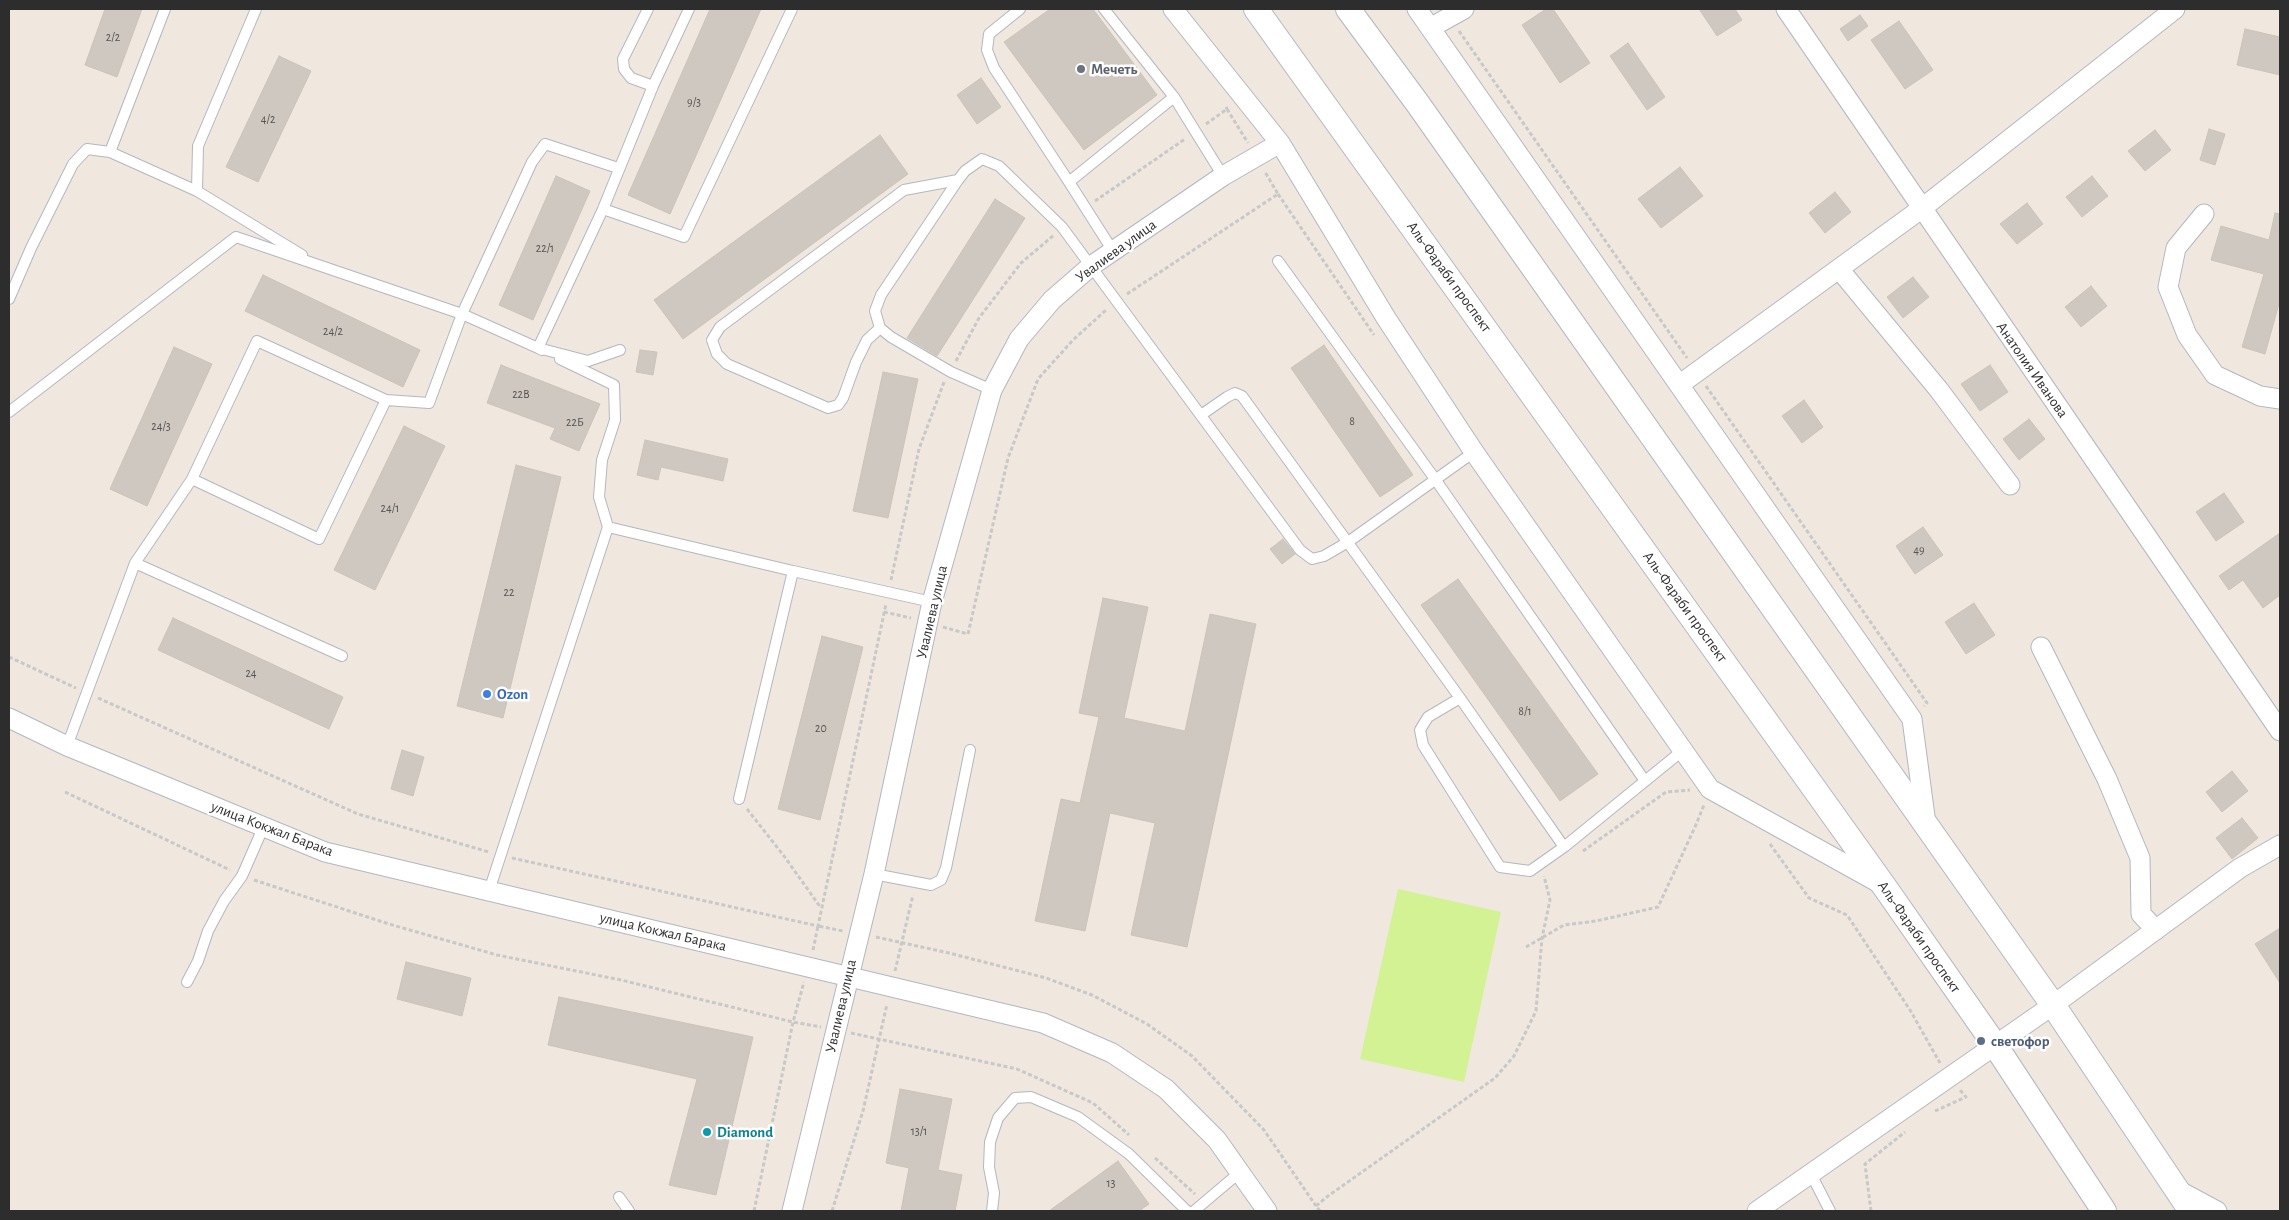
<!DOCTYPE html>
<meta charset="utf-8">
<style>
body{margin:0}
#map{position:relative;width:2289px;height:1220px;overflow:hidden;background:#f0e7df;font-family:"Alegreya Sans",sans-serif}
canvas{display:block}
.frame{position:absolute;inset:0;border:10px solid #2d2d2d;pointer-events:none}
</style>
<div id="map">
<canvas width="2289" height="1220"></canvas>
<div class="frame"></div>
</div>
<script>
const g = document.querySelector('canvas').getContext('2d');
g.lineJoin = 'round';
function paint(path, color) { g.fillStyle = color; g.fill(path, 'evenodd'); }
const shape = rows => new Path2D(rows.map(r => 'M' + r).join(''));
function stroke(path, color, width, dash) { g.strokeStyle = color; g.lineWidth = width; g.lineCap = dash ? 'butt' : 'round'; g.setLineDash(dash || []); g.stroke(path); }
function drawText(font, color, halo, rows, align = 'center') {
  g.font = font + ' "Alegreya Sans",sans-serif'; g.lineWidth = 5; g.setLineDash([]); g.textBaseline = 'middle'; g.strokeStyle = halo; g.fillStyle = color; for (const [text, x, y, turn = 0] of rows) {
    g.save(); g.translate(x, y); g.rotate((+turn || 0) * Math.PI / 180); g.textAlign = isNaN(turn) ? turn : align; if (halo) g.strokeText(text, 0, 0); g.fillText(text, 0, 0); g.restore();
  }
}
paint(shape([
 [1398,889,1501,912,1464,1082,1360,1059]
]), '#d3f293');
const building = shape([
 [105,9,142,9,117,77,85,65,105,9],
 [710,9,761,9,670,214,628,195,710,9],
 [1050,9,1093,9,1157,95,1084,150,1004,42,1050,9],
 [1546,9,1553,9,1590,63,1560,83,1522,25,1546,9],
 [1699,9,1735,9,1742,20,1717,36,1699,9],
 [1860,15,1868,26,1848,41,1840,29,1860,15],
 [1899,21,1933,70,1905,89,1871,40,1899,21],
 [2245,29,2280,37,2280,75,2237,65,2245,29],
 [1628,43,1665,97,1647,110,1610,56,1628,43],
 [279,56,311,71,258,182,226,167,279,56],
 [981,78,1001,107,977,124,957,95,981,78],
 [2209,129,2225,134,2215,165,2200,160,2209,129],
 [2155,130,2171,150,2145,171,2128,151,2155,130],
 [880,135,908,174,683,339,654,300,880,135],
 [1680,167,1703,196,1661,228,1638,199,1680,167],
 [556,176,590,191,533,320,499,305,556,176],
 [2092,176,2108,196,2082,217,2066,197,2092,176],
 [1835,192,1851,212,1825,233,1809,213,1835,192],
 [995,199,1025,218,937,356,907,338,995,199],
 [2027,203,2043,224,2017,244,2000,224,2027,203],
 [2275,213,2280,214,2280,300,2265,354,2242,347,2264,274,2211,260,2221,226,2269,240,2275,213],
 [263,275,420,350,403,387,245,311,263,275],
 [1913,277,1929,297,1903,318,1887,297,1913,277],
 [2091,286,2107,306,2081,327,2065,307,2091,286],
 [1324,345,1413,475,1380,497,1291,368,1324,345],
 [174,347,212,364,147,506,110,489,174,347],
 [640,350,657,352,653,375,636,372,640,350],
 [501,365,600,404,579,451,550,439,555,428,487,403,501,365],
 [1990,365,2008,392,1980,411,1961,384,1990,365],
 [883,372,918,379,888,518,853,511,883,372],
 [1804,400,1823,427,1802,443,1782,416,1804,400],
 [2029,419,2045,439,2019,460,2003,439,2029,419],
 [404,426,445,446,375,590,334,570,404,426],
 [645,440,728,459,723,481,661,467,658,480,637,475,645,440],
 [516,465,561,477,503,718,457,706,516,465],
 [2224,493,2244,522,2216,541,2196,512,2224,493],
 [1923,527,1943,555,1915,574,1896,546,1923,527],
 [2280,533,2280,595,2263,608,2243,580,2229,590,2219,576,2280,533],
 [1283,539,1295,554,1282,564,1270,549,1283,539],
 [1458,579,1598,774,1560,801,1421,605,1458,579],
 [1103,598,1148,607,1124,718,1185,731,1210,614,1256,624,1187,947,1131,935,1155,823,1110,813,1085,931,1035,921,1061,799,1080,803,1099,717,1079,713,1103,598],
 [1974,603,1995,635,1966,654,1945,622,1974,603],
 [173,618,343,697,329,729,158,650,173,618],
 [822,636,863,647,820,820,778,809,822,636],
 [402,750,424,757,413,796,391,789,402,750],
 [2232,771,2248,791,2222,812,2206,792,2232,771],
 [2242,818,2258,838,2232,859,2216,838,2242,818],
 [2280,928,2280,983,2255,944,2280,928],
 [406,962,471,978,462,1016,397,999,406,962],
 [559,997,753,1037,716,1195,669,1185,697,1079,548,1045,559,997],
 [900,1089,952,1099,938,1170,962,1175,955,1211,901,1211,909,1168,886,1163,900,1089],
 [1118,1161,1149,1204,1139,1211,1049,1211,1118,1161]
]);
paint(building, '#cfc8c0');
stroke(building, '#ccc3b8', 1);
const service = shape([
 [165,9,110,152,197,191],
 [256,9,198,146,197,191,302,255],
 [648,9,623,59,624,69,631,78,653,86],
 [1020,9,989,34,987,50,994,68,1069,182],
 [1104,9,1174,97,1223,176],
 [603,209,684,237,792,9],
 [1113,251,1069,182,1174,97],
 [1278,261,1435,479,1645,781],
 [9,299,31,248,73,164,87,149,110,152],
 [880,328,867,340,856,362,843,398,838,405,828,408,727,364,717,354,712,340,720,327,904,190,958,180],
 [542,350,538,348,603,209,653,86,689,9],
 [560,359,614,385,615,420,602,460,599,497,608,527],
 [992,390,951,372,891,337,880,328,875,311,881,295,958,180,965,171,982,159,999,166,1062,227,1300,550,1312,559,1324,556,1348,542,1474,452],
 [386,400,429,403,462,314,532,162,545,144,618,168],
 [9,412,236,237,462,314,538,348,588,361,620,350],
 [1201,415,1227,397,1235,393,1242,396,1460,698,1564,847],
 [135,563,342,656],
 [1460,698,1428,717,1420,730,1423,745,1500,867,1530,871,1564,847,1682,751],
 [67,746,135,563,192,479,257,341,386,400,319,539,192,479],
 [739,799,793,571,932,602],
 [874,874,931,885,941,880,946,868,970,750],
 [489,891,608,527,793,571],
 [187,982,198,961,208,931,224,901,242,876,263,828],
 [1811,1174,1830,1211],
 [619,1197,629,1211],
 [992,1211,994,1193,989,1167,990,1142,998,1118,1015,1098,1031,1097,1078,1117,1129,1154,1187,1211],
 [1194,1211,1239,1173]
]);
const minor = shape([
 [1173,9,1280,143,1386,318,1474,452,1710,789,1881,884],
 [1417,9,1912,719,1926,824],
 [1786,9,2280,731],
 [1430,28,1464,9],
 [2204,214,2176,248,2168,287,2187,335,2215,375,2260,396,2280,399],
 [1839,269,1939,390,2010,485],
 [1679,385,1921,209,2175,9],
 [2041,647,2107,779,2140,858,2141,914,2156,930],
 [9,718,67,746,325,852,1043,1023,1112,1053,1166,1089,1217,1140,1267,1211],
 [2176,1189,2217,1211],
 [792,1211,874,874,932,602,992,390,1019,339,1052,300,1091,266,1223,176,1280,143],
 [1757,1211,2053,1005,2240,868,2280,845]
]);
const tertiary = shape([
 [1256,9,1884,886,1995,1045,2104,1211],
 [1348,9,1418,104,2053,1005,2191,1211]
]);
stroke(service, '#b3b7c2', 12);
stroke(minor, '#b3b7c2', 21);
stroke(tertiary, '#b3b7c2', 26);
stroke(shape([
 [1459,31,1687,358],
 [1227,109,1248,143],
 [1206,124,1227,109,1226,107],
 [1278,194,1374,335],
 [1095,201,1185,139],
 [1127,294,1278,194,1265,172],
 [956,361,979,318,1021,263,1054,235],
 [1706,386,1927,703,1924,706],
 [891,580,919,449,944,382],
 [884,612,911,618],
 [943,627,968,634,1008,458,1038,379,1073,340,1106,310],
 [9,657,76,688],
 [98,698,358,814,489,852],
 [65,792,230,870],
 [747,809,784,856,821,908],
 [1770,844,1809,898,1847,915,1910,1010,1940,1063],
 [1583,851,1666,792,1690,790],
 [512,858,818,926,886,604],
 [254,880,389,924,497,955,621,980,793,1022,821,1027],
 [876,937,949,953,1046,978,1092,995,1147,1024,1192,1056,1264,1130,1316,1206],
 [1526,947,1564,925,1596,921,1658,907,1695,827,1704,805],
 [813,950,818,926,843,931],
 [895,971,913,895],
 [851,1033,1017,1069,1093,1103,1129,1135],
 [1935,1111,1966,1097,1960,1090],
 [1155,1158,1195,1194],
 [754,1211,793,1022,804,982],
 [832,1211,863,1111,887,1004],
 [1320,1211,1316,1206,1328,1196,1495,1078,1514,1056,1536,1011,1542,938,1550,900,1544,876],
 [1871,1211,1865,1164,1905,1132]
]), '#c8c8c8', 3, [4, 2.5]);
stroke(service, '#fff', 10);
stroke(minor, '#fff', 19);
stroke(tertiary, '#fff', 24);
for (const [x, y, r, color] of [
 [1081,69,5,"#6b7280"],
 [487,694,5,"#3f7fe0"],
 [1981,1041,5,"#5c6f8a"],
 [707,1132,5,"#0f9aa8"]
]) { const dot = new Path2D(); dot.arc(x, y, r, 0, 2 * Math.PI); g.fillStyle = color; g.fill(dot); stroke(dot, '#fff', 2); }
drawText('12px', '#565452', null, [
 ["2/2",113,37],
 ["9/3",694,102],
 ["4/2",268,119],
 ["22/1",545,248],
 ["24/2",333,331],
 ["22В",521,394],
 ["8",1352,421],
 ["22Б",575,422],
 ["24/3",161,426],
 ["24/1",390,508],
 ["49",1919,550],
 ["22",509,592],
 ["24",251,673],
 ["8/1",1525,711],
 ["20",821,728],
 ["13/1",919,1131],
 ["13",1111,1183]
]);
drawText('bold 15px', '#5b616d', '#fff', [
 ["Мечеть",1091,69]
], 'left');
drawText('15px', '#2d2d2d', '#fff', [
 ["Увалиева улица",1116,251,-36],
 ["Аль-Фараби проспект",1449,277,54],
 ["Анатолия Иванова",2032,370,55],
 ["Аль-Фараби проспект",1685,607,54],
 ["Увалиева улица",932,612,-77],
 ["улица Кокжал Барака",272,829,21],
 ["улица Кокжал Барака",663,932,13],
 ["Аль-Фараби проспект",1919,937,55],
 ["Увалиева улица",841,1006,-77]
]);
drawText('bold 15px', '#366cbe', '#fff', [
 ["Ozon",497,694]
], 'left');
drawText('bold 15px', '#4e5e75', '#fff', [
 ["светофор",1991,1041]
], 'left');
drawText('bold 15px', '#0d838f', '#fff', [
 ["Diamond",717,1132]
], 'left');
</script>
